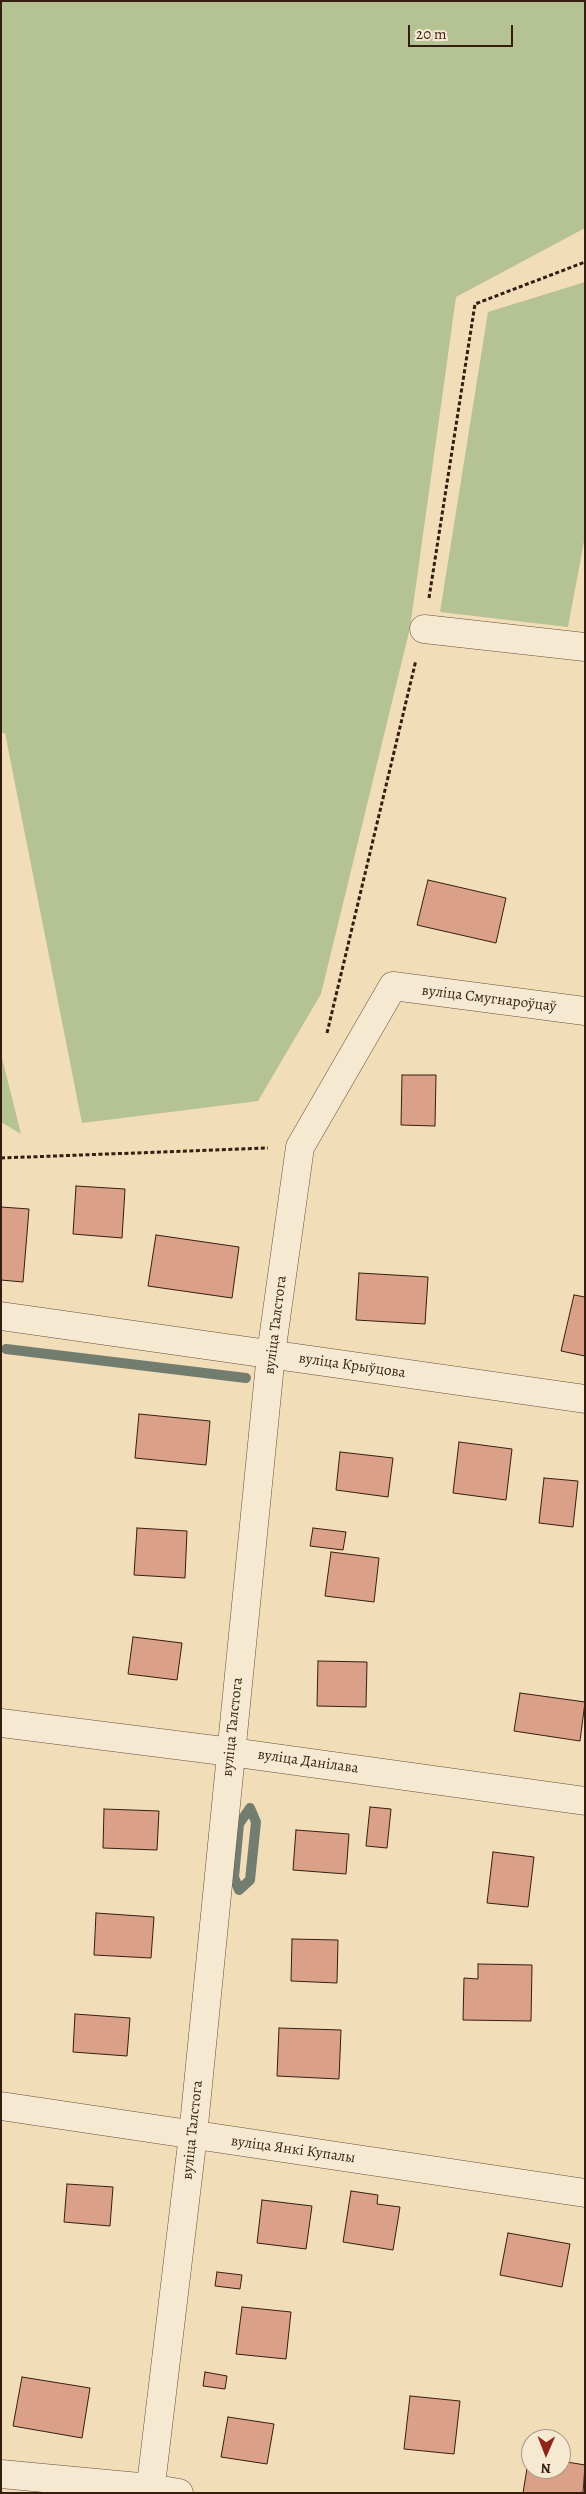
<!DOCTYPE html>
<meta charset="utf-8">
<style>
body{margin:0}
#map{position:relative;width:586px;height:2494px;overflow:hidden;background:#f1ddb8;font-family:Alegreya,serif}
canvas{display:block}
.frame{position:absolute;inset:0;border:2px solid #351e10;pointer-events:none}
.north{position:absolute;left:521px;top:2429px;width:50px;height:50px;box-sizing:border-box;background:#f6e9d1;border:1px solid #a99884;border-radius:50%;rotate:181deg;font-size:14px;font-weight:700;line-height:20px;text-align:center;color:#351e10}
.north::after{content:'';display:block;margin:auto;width:18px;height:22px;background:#8f2418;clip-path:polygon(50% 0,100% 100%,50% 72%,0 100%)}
.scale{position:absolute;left:408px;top:25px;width:105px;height:22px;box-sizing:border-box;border:2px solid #351e10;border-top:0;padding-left:6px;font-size:15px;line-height:18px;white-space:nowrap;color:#351e10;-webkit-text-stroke:4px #f6e9d1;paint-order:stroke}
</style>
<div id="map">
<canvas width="586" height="2494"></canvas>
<div class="frame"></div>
<div class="north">N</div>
<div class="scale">20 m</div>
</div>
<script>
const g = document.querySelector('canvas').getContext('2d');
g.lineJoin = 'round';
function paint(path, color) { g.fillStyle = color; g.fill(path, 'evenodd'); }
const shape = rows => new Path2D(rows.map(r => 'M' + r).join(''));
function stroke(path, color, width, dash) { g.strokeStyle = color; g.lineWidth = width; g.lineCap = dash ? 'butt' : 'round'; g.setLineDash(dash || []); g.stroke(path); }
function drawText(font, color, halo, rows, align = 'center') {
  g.font = font + ' Alegreya,serif'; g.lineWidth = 5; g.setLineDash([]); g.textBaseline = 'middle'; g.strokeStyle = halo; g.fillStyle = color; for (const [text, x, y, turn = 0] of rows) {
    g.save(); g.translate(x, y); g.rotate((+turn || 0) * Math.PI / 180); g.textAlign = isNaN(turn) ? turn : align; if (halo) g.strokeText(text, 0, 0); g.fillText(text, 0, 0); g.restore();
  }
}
paint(shape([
 [1,1,585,1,585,228,456,297,410,628,321,994,258,1101,82,1123,5,733,1,733],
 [585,282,585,536,568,627,440,612,488,312],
 [1,1054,21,1134,1,1122]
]), '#b5c293');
stroke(shape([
 [6,1349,246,1378],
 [250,1808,256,1822,250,1880,239,1890,234,1877,239,1824,250,1808]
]), '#727d70', 10);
const building = shape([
 [428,880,506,898,496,943,417,925,428,880],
 [402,1075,436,1075,435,1126,401,1125,402,1075],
 [76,1186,125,1189,122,1238,73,1234,76,1186],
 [1,1207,29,1209,23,1282,1,1280,1,1207],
 [156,1235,239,1247,232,1298,148,1286,156,1235],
 [359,1273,428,1277,425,1324,356,1320,359,1273],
 [574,1295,585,1297,585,1356,561,1351,574,1295],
 [139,1414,210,1421,206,1465,135,1458,139,1414],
 [459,1442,512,1449,506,1500,453,1493,459,1442],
 [340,1452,393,1458,388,1497,336,1490,340,1452],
 [544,1478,578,1481,573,1527,539,1523,544,1478],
 [137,1528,187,1531,185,1578,134,1575,137,1528],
 [313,1528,346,1532,343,1550,310,1546,313,1528],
 [331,1552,379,1558,374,1602,325,1596,331,1552],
 [133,1637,182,1643,177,1680,128,1674,133,1637],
 [318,1661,367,1662,366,1707,317,1706,318,1661],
 [520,1693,585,1702,580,1741,514,1731,520,1693],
 [370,1807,391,1809,387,1848,366,1846,370,1807],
 [104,1809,159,1811,157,1850,103,1848,104,1809],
 [296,1830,349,1834,346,1874,293,1870,296,1830],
 [493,1852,534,1857,528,1907,487,1903,493,1852],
 [96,1913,154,1917,151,1958,94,1955,96,1913],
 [292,1939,338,1940,337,1983,291,1981,292,1939],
 [478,1964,532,1965,531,2021,463,2020,464,1978,478,1979,478,1964],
 [75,2014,130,2018,127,2056,73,2052,75,2014],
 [279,2028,341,2030,339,2079,277,2076,279,2028],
 [67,2184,113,2187,110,2226,64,2222,67,2184],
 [351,2191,378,2195,377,2204,400,2207,393,2250,343,2242,351,2191],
 [262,2200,312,2206,306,2249,257,2243,262,2200],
 [508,2233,570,2244,562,2287,500,2275,508,2233],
 [217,2272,242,2275,240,2289,215,2286,217,2272],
 [242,2307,291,2312,286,2359,236,2354,242,2307],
 [205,2372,227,2376,225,2389,203,2386,205,2372],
 [22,2377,90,2388,82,2438,13,2426,22,2377],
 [410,2396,460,2401,454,2454,404,2449,410,2396],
 [228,2417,274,2424,267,2464,221,2457,228,2417],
 [529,2456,531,2456,531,2469,561,2469,561,2461,585,2465,583,2493,523,2493,529,2456]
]);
paint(building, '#dba188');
stroke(building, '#351e10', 1);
const street = shape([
 [424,629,585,647],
 [1,1316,585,1399],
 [1,1723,231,1752,585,1801],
 [1,2106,585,2193],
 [1,2474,150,2488,179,2493],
 [150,2493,193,2135,271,1354,300,1147,393,986,585,1011]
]);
stroke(street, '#644e3a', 29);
stroke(shape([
 [429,598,475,304,585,262],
 [327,1033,416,660],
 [1,1158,268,1148]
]), '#351e10', 3, [4, 2.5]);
stroke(street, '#f6e9d1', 28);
drawText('15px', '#351e10', '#f6e9d1', [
 ["вуліца Смугнароўцаў",489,999,7],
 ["вуліца Талстога",276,1325,-83],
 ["вуліца Крыўцова",352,1366,8],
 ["вуліца Талстога",233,1727,-84],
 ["вуліца Данілава",308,1762,8],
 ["вуліца Талстога",193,2130,-84],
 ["вуліца Янкі Купалы",293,2150,8]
]);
</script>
